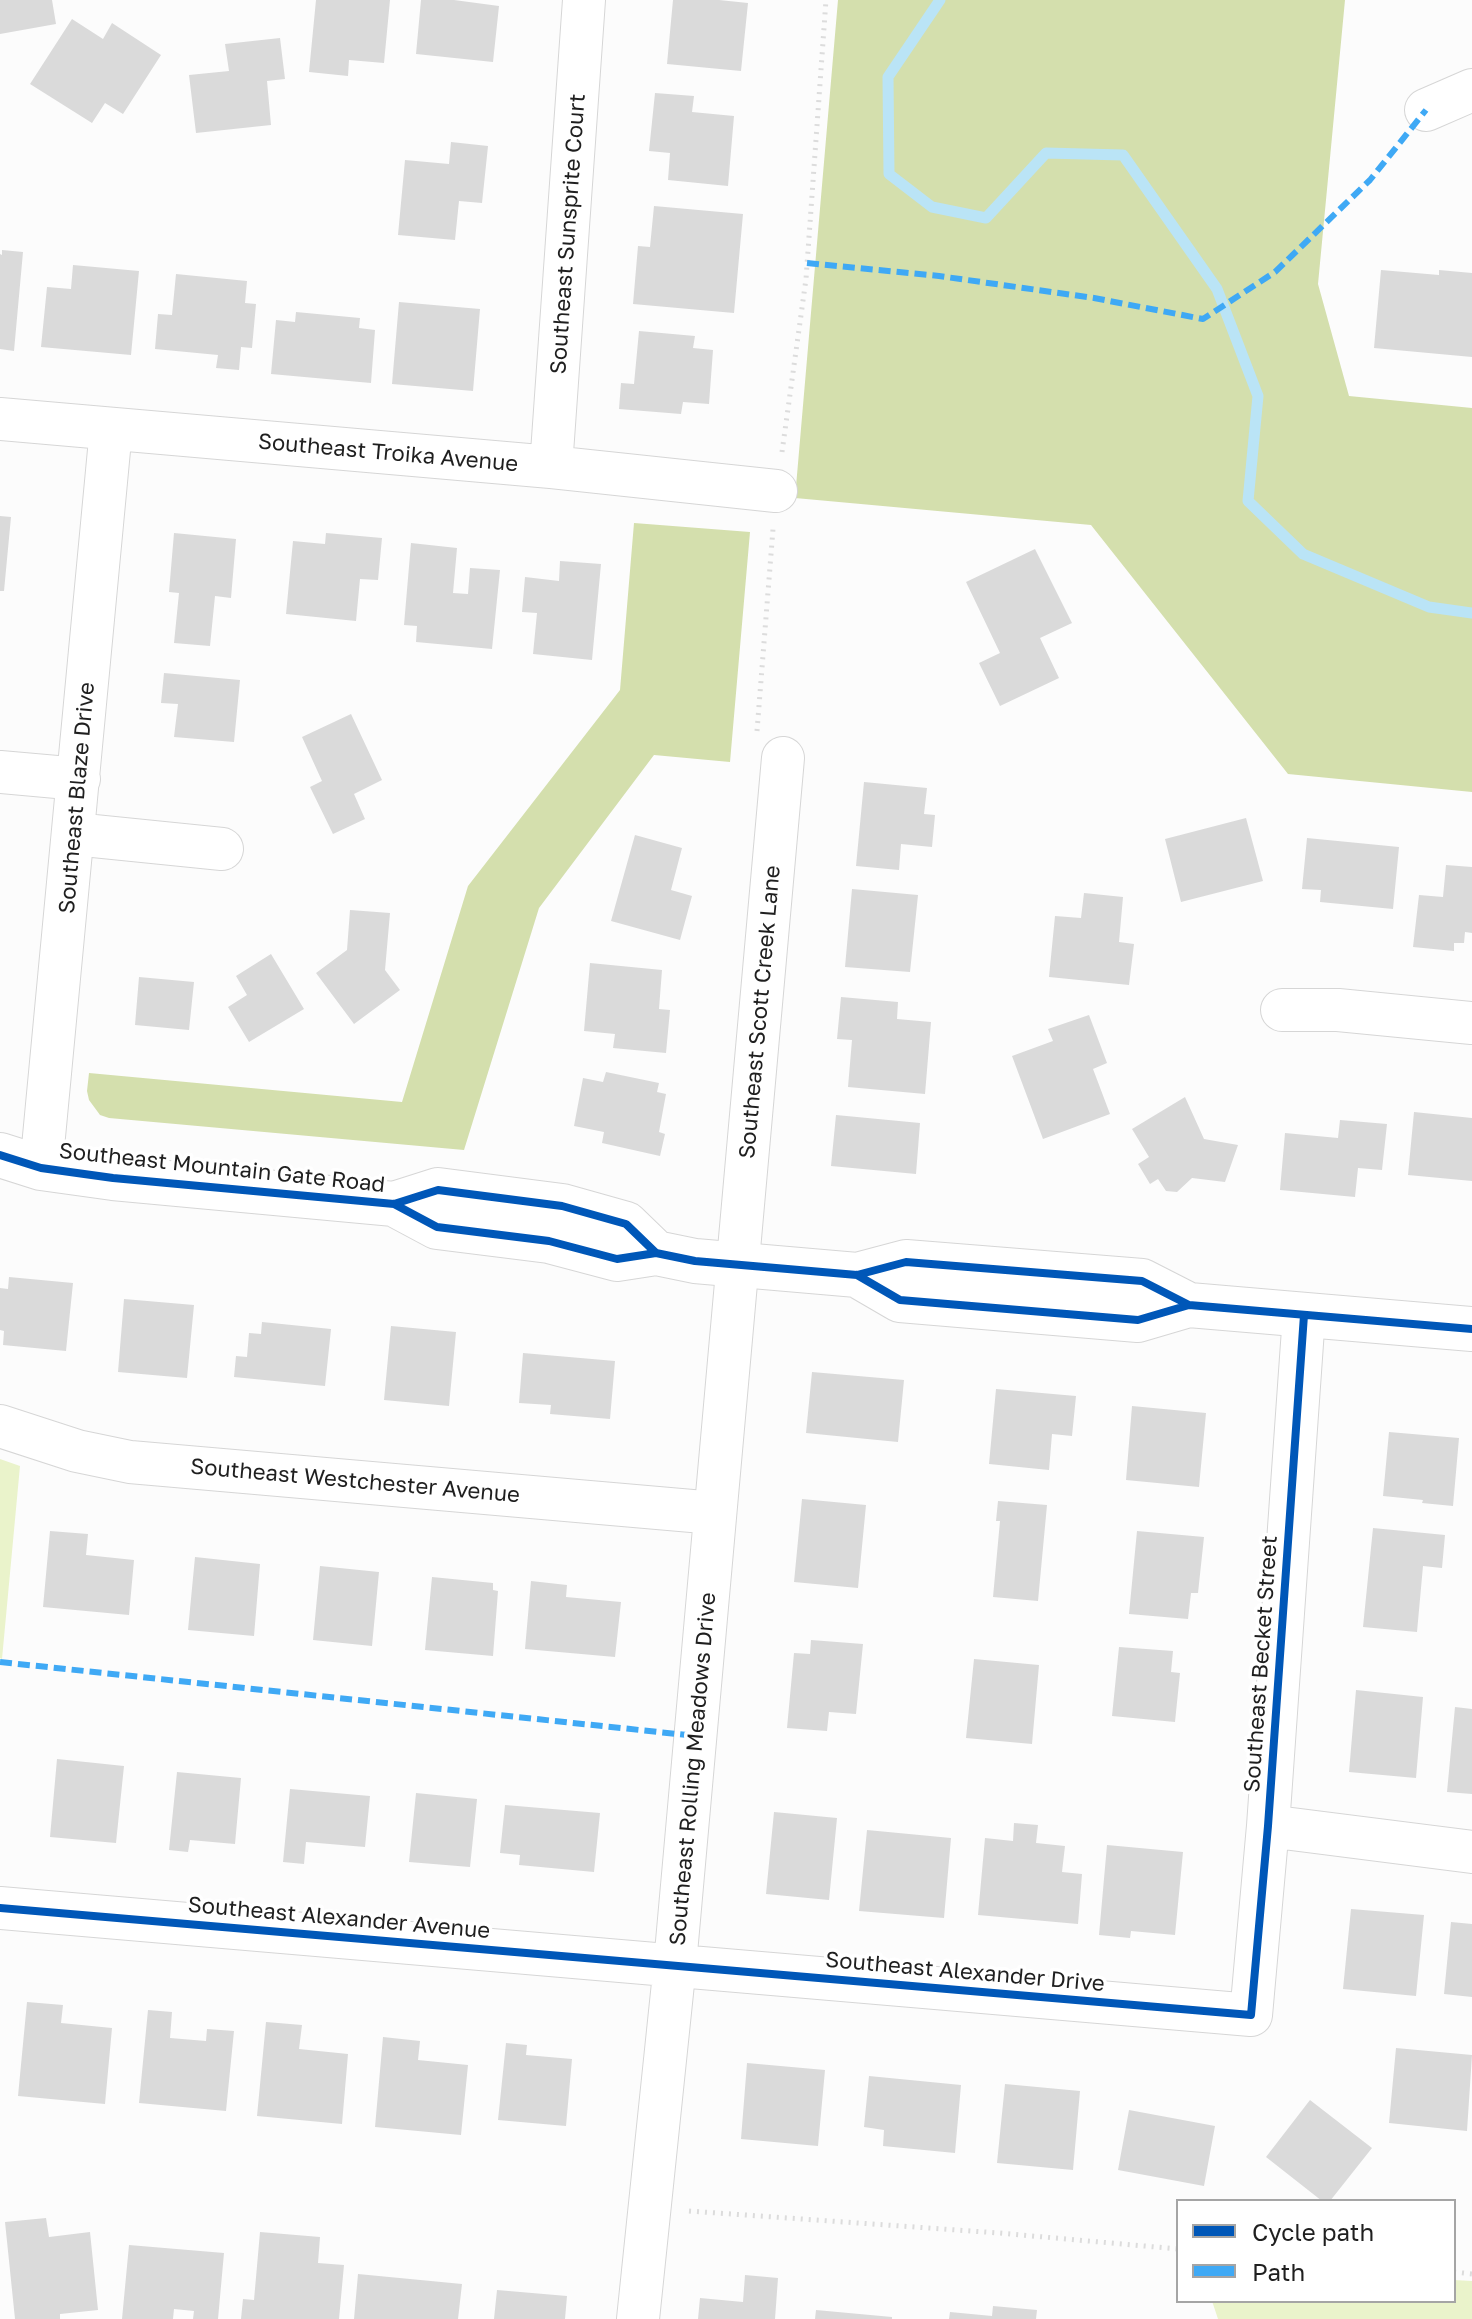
<!DOCTYPE html>
<style>
body{margin:0}
#map{position:relative;width:1472px;height:2319px;overflow:hidden;background:#fcfcfc;font-family:"Golos Text",sans-serif}
canvas{display:block}
.legend{position:absolute;left:1176px;top:2199px;width:280px;height:104px;box-sizing:border-box;background:#fff;border:2px solid #a5a5a5;margin:0;padding:10px 14px;list-style:none;font-size:24px;color:#1f1f1f}
.legend li{display:flex;align-items:center;gap:16px;height:40px}
.legend b{width:40px;border:2px solid #a5a5a5}
</style>
<div id="map">
<canvas width="1472" height="2319"></canvas>
<ul class="legend">
<li><b style="height:10px;background:#0057b8"></b>Cycle path</li>
<li><b style="height:10px;background:#3fa9f5"></b>Path</li>
</ul>
</div>
<script>
const g = document.querySelector('canvas').getContext('2d');
g.lineJoin = 'round';
function paint(path, color) { g.fillStyle = color; g.fill(path, 'evenodd'); }
const shape = rows => new Path2D(rows.map(r => 'M' + r).join(''));
function stroke(path, color, width, dash) { g.strokeStyle = color; g.lineWidth = width; g.lineCap = dash ? 'butt' : 'round'; g.setLineDash(dash || []); g.stroke(path); }
function drawText(font, color, halo, rows, align = 'center') {
  g.font = font + ' "Golos Text",sans-serif'; g.lineWidth = 7; g.setLineDash([]); g.textBaseline = 'middle'; g.strokeStyle = halo; g.fillStyle = color; for (const [text, x, y, turn = 0] of rows) {
    g.save(); g.translate(x, y); g.rotate((+turn || 0) * Math.PI / 180); g.textAlign = isNaN(turn) ? turn : align; if (halo) g.strokeText(text, 0, 0); g.fillText(text, 0, 0); g.restore();
  }
}
paint(shape([
 [0,1459,20,1466,2,1659,0,1658],
 [1454,2280,1472,2281,1472,2319,1218,2319,1212,2301,1454,2301]
]), '#eaf3cb');
paint(shape([
 [838,0,1345,0,1318,284,1349,396,1472,408,1472,792,1288,774,1091,525,795,498],
 [634,523,750,532,730,762,654,755,539,908,464,1150,109,1118,100,1115,89,1100,87,1091,89,1073,402,1102,468,886,620,690]
]), '#d4dfad');
stroke(shape([
 [940,0,888,77,889,174,932,207,986,218,1046,153,1123,155,1217,289,1258,396,1248,501,1303,554,1429,607,1472,613]
]), '#bae4f6', 11);
paint(shape([
 [0,0,52,0,56,24,0,34],
 [316,0,390,0,384,63,349,60,348,76,309,72],
 [421,0,454,0,499,6,493,62,416,54],
 [673,0,719,0,748,3,741,71,667,64],
 [72,19,103,39,112,23,161,55,123,114,105,103,92,123,30,84],
 [280,38,285,79,267,81,271,125,196,133,189,75,229,71,225,44],
 [655,93,694,96,692,112,734,116,728,186,668,180,670,153,649,151],
 [451,142,488,146,482,203,459,201,455,240,398,235,405,160,449,164],
 [654,206,743,214,734,313,633,304,638,246,650,247],
 [2,250,23,252,14,351,0,349,0,254,2,255],
 [73,265,139,271,131,355,41,347,47,287,71,289],
 [1381,270,1439,275,1439,270,1472,273,1472,357,1374,348],
 [176,274,247,281,245,303,256,304,252,348,241,347,239,370,216,368,218,355,155,349,158,314,172,315],
 [399,302,480,309,473,391,392,384],
 [296,312,360,318,359,328,375,330,371,383,271,374,276,320,295,322],
 [639,331,695,336,693,348,713,350,709,404,683,402,681,414,619,409,621,383,634,384],
 [0,516,11,517,4,591,0,591],
 [174,533,236,539,231,598,215,596,210,646,174,643,179,593,169,592],
 [326,533,382,538,378,580,360,579,356,621,286,614,293,541,325,544],
 [411,543,457,548,453,593,468,594,470,568,500,570,492,649,416,642,417,626,404,625],
 [1035,549,1072,623,1040,638,1059,678,1000,706,979,663,1000,653,966,582],
 [560,561,601,564,592,660,533,654,537,613,522,612,525,577,559,581],
 [164,673,240,680,234,742,174,737,178,704,161,703],
 [351,714,382,780,354,794,365,819,333,834,310,787,322,781,302,737],
 [864,782,927,788,924,814,935,815,932,847,901,844,899,870,856,866],
 [1246,818,1263,881,1181,902,1165,839],
 [635,835,682,848,671,890,692,896,680,940,611,921],
 [1307,838,1399,847,1393,909,1320,902,1321,890,1302,889],
 [1446,865,1472,867,1472,933,1465,932,1464,943,1454,943,1454,951,1413,947,1419,895,1443,897],
 [852,889,918,895,910,972,845,967],
 [1084,893,1123,897,1119,942,1134,944,1129,985,1049,977,1055,916,1081,918],
 [350,910,390,913,385,970,400,990,354,1024,316,973,347,950],
 [271,954,304,1009,249,1042,228,1007,247,995,236,976],
 [590,963,662,970,659,1009,670,1010,666,1053,613,1048,615,1034,584,1031],
 [139,977,194,982,189,1030,135,1025],
 [841,997,898,1002,897,1019,931,1022,925,1094,848,1087,852,1040,837,1039],
 [1089,1015,1107,1063,1093,1069,1110,1114,1043,1139,1012,1056,1053,1041,1048,1029],
 [606,1072,659,1083,657,1092,666,1094,659,1132,665,1134,660,1156,602,1143,604,1132,574,1126,583,1078,603,1082],
 [1185,1097,1204,1139,1238,1145,1225,1182,1192,1178,1177,1192,1166,1191,1158,1179,1150,1184,1138,1164,1149,1157,1132,1129],
 [1414,1112,1472,1118,1472,1181,1408,1175],
 [836,1115,920,1123,916,1174,831,1166],
 [1340,1120,1387,1124,1382,1170,1358,1168,1355,1197,1280,1190,1285,1133,1338,1138],
 [9,1277,73,1283,66,1351,3,1345,4,1331,0,1330,0,1288,8,1289],
 [124,1299,194,1305,187,1378,118,1372],
 [262,1322,331,1329,325,1386,234,1377,236,1356,247,1357,249,1333,261,1334],
 [391,1326,456,1332,449,1406,384,1400],
 [523,1353,615,1361,610,1419,550,1414,551,1405,519,1403],
 [812,1372,904,1380,898,1442,806,1433],
 [996,1389,1076,1396,1072,1436,1052,1434,1049,1470,989,1464],
 [1132,1406,1206,1413,1199,1487,1126,1480],
 [1389,1432,1459,1438,1453,1506,1422,1503,1423,1500,1383,1496],
 [802,1499,866,1505,858,1588,794,1582],
 [998,1501,1047,1505,1038,1601,993,1597,1000,1521,996,1521],
 [1373,1528,1445,1535,1442,1568,1423,1566,1417,1632,1363,1627],
 [50,1531,88,1534,86,1555,134,1560,129,1615,43,1607],
 [1137,1531,1204,1537,1198,1593,1191,1593,1188,1619,1129,1614],
 [195,1557,260,1564,254,1636,188,1630],
 [320,1566,379,1572,372,1646,313,1640],
 [432,1577,493,1583,493,1590,498,1591,493,1656,425,1650],
 [531,1581,567,1585,566,1597,621,1602,615,1657,525,1649],
 [811,1640,863,1644,856,1714,829,1712,827,1731,787,1728,794,1653,810,1654],
 [1119,1647,1173,1651,1171,1672,1180,1673,1175,1722,1112,1716],
 [974,1659,1039,1665,1032,1744,966,1738],
 [1356,1690,1423,1697,1416,1778,1349,1772],
 [1455,1707,1472,1709,1472,1794,1447,1792],
 [57,1759,124,1766,116,1843,50,1837],
 [177,1772,241,1778,235,1844,190,1840,188,1852,169,1850],
 [290,1789,370,1796,365,1847,306,1842,304,1864,283,1862],
 [416,1793,477,1799,470,1867,409,1862],
 [505,1805,600,1813,594,1872,519,1865,520,1855,500,1853],
 [774,1812,837,1818,829,1900,766,1894],
 [1014,1823,1038,1825,1036,1843,1065,1846,1062,1872,1082,1874,1078,1924,978,1915,985,1838,1013,1841],
 [867,1830,951,1838,944,1918,859,1911],
 [1107,1845,1183,1852,1175,1935,1131,1931,1130,1938,1099,1935],
 [1351,1909,1424,1915,1416,1996,1343,1989],
 [1451,1922,1472,1924,1472,1997,1444,1994],
 [27,2002,63,2005,61,2023,112,2028,105,2104,18,2096],
 [148,2010,172,2012,170,2038,206,2041,207,2029,234,2031,226,2111,139,2103],
 [266,2022,302,2025,299,2049,348,2054,342,2124,257,2116],
 [383,2037,420,2041,418,2060,468,2065,461,2135,375,2127],
 [506,2043,527,2045,526,2055,572,2059,566,2126,498,2120],
 [1396,2048,1472,2055,1467,2131,1389,2123],
 [747,2063,825,2070,818,2146,741,2139],
 [869,2076,961,2085,955,2153,883,2146,884,2130,864,2127],
 [1005,2084,1080,2091,1073,2170,997,2163],
 [1310,2100,1372,2148,1330,2201,1322,2201,1266,2157],
 [1129,2110,1215,2126,1204,2186,1118,2170],
 [46,2218,49,2237,90,2232,98,2310,60,2314,60,2319,15,2319,5,2222],
 [260,2232,320,2237,318,2263,344,2265,339,2319,241,2319,243,2299,254,2300],
 [129,2245,224,2253,218,2319,193,2319,194,2311,174,2309,173,2319,122,2319],
 [358,2274,462,2284,458,2319,354,2319],
 [745,2275,778,2278,775,2319,698,2319,700,2298,743,2302],
 [497,2290,567,2296,565,2319,494,2319],
 [993,2306,1037,2310,1036,2319,949,2319,950,2312,992,2316],
 [816,2310,892,2317,892,2319,815,2319]
]), '#dadada');
const street = shape([
 [1426,110,1472,90],
 [0,419,551,467,776,491],
 [551,467,584,0],
 [0,772,79,779],
 [74,834,222,849],
 [1282,1010,1338,1010,1472,1023],
 [41,1168,111,429],
 [0,1426,77,1451,130,1462,715,1513],
 [1268,1826,1472,1852],
 [0,1908,1251,2015,1268,1826,1304,1315],
 [638,2319,675,1964,783,758]
]);
const secondary = shape([
 [0,1155,41,1168,113,1178,394,1204,438,1190,562,1206,626,1224,656,1253],
 [394,1204,437,1227,549,1241,617,1259,656,1253,695,1261,857,1275,906,1262,1142,1281,1189,1305],
 [857,1275,900,1300,1138,1320,1189,1305,1472,1329]
]);
stroke(street, '#d6d6d6', 44);
stroke(secondary, '#d6d6d6', 46);
stroke(shape([
 [782,452,806,279,826,0],
 [757,731,773,529],
 [689,2211,999,2233,1178,2249],
 [1454,2272,1472,2274]
]), '#dcdcdc', 5, [2, 6]);
stroke(street, '#fff', 42);
stroke(secondary, '#fff', 44);
stroke(shape([
 [807,263,939,276,1094,298,1203,319,1275,272,1370,180,1426,110],
 [0,1662,696,1736]
]), '#3fa9f5', 6, [12, 6]);
stroke(shape([
 [0,1155,41,1168,113,1178,394,1204,438,1190,562,1206,626,1224,656,1253],
 [394,1204,437,1227,549,1241,617,1259,656,1253,695,1261,857,1275,906,1262,1142,1281,1189,1305],
 [857,1275,900,1300,1138,1320,1189,1305,1472,1329],
 [0,1908,1251,2015,1268,1826,1304,1315]
]), '#0057b8', 8);
drawText('22px', '#1f1f1f', '#fff', [
 ["Southeast Sunsprite Court",568,234,-86],
 ["Southeast Troika Avenue",388,453,5],
 ["Southeast Blaze Drive",77,798,-85],
 ["Southeast Scott Creek Lane",760,1012,-85],
 ["Southeast Mountain Gate Road",222,1168,6],
 ["Southeast Westchester Avenue",355,1481,5],
 ["Southeast Becket Street",1261,1664,-86],
 ["Southeast Rolling Meadows Drive",693,1769,-85],
 ["Southeast Alexander Avenue",339,1918,5],
 ["Southeast Alexander Drive",965,1972,5]
]);
</script>
